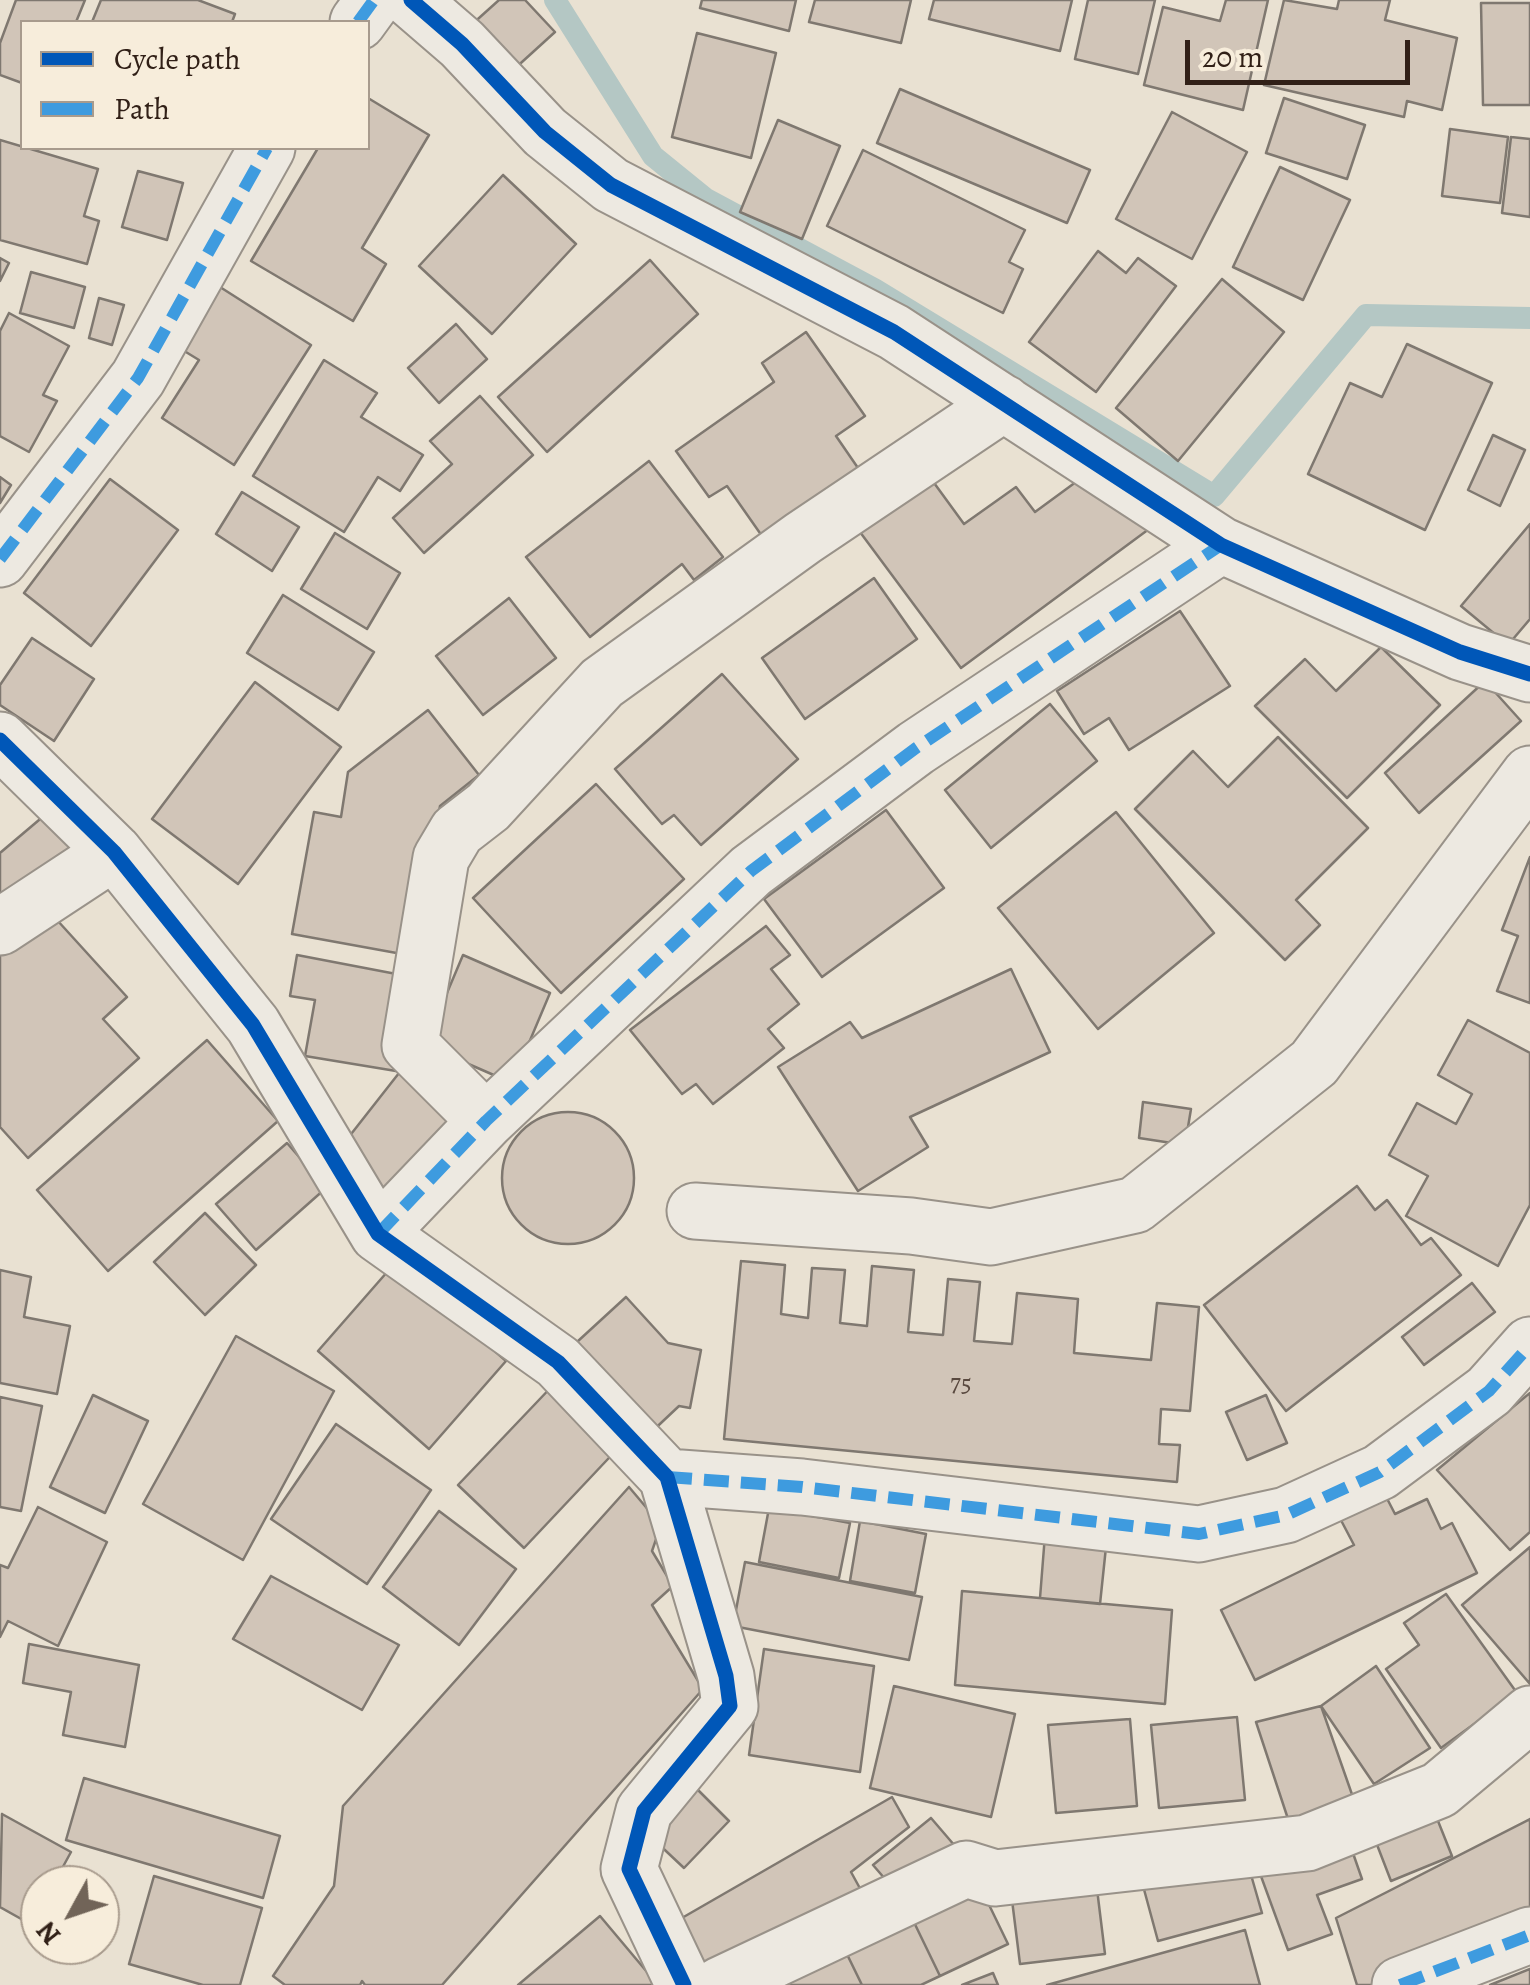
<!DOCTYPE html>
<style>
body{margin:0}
#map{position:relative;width:1530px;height:1985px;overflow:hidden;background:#e9e1d2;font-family:Alegreya,serif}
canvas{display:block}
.legend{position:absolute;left:20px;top:20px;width:350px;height:130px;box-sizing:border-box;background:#f7eddb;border:2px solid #a89b8d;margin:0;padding:12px 18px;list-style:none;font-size:30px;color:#312017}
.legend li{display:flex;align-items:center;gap:20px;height:50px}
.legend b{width:50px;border:2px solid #a89b8d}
.north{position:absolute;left:20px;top:1865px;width:100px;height:100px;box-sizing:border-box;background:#f7eddb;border:2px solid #a89b8d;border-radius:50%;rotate:230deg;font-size:28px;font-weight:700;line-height:40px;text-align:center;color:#312017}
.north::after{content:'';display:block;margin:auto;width:35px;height:45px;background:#716458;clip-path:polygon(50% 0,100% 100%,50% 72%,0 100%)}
.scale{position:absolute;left:1185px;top:40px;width:225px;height:45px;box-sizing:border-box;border:5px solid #312017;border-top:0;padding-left:12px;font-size:30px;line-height:35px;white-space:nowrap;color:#312017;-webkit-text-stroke:8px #f7eddb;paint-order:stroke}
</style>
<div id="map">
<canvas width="1530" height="1985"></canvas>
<ul class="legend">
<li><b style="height:12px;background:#0057b8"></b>Cycle path</li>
<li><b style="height:12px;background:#3e9bdf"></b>Path</li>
</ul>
<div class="north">N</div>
<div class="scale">20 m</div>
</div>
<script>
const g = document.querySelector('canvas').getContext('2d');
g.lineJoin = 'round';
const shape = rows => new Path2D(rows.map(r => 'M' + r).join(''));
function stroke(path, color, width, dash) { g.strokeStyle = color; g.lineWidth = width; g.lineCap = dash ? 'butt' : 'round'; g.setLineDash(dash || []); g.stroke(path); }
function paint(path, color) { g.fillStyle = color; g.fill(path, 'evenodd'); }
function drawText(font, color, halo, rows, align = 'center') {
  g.font = font + ' Alegreya,serif'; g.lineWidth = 8; g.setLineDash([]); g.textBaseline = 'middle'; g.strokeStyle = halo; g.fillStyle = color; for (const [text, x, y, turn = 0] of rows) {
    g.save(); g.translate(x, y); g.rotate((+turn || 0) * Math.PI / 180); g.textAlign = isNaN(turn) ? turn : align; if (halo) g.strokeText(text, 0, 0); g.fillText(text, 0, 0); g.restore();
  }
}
stroke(shape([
 [555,0,653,156,706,199,874,289,1214,496,1366,315,1530,318]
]), '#b4c7c4', 22);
const building = shape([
 [16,0,85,0,76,22,22,22,22,83,0,75,0,43,16,0],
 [101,0,198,0,235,14,232,22,92,22,101,0],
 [499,0,525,0,555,32,511,72,469,27,499,0],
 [702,0,796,0,789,31,700,8,702,0],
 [815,0,911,0,901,43,809,22,815,0],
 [934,0,1072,0,1060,51,929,19,934,0],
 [1088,0,1155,0,1138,74,1075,59,1088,0],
 [1226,0,1268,0,1243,110,1144,85,1163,7,1220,21,1226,0],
 [1284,0,1337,9,1339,0,1390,0,1385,20,1457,38,1442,110,1407,101,1404,117,1264,85,1284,0],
 [1481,3,1530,3,1530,105,1483,105,1481,3],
 [697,33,776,53,751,158,672,137,697,33],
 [900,89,1090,170,1067,223,877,143,900,89],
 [368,98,429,135,362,248,386,264,353,321,251,261,318,148,368,148,368,98],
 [1284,98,1365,125,1347,179,1266,153,1284,98],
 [1172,112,1247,152,1192,259,1116,219,1172,112],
 [778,120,840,146,802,239,740,212,778,120],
 [1450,129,1508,137,1500,203,1442,196,1450,129],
 [1511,137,1530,139,1530,217,1502,213,1511,137],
 [0,140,98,169,84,216,99,221,87,264,0,240,0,140],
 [863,150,1025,230,1009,262,1023,269,1003,313,827,226,863,150],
 [1280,167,1350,200,1303,300,1233,267,1280,167],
 [138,171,183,183,167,240,122,227,138,171],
 [503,175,576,244,492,334,419,266,503,175],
 [1098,251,1126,273,1138,258,1176,286,1096,392,1029,342,1098,251],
 [0,258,9,263,0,281,0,258],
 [650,260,698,314,547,452,498,397,650,260],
 [31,272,85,287,74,328,20,313,31,272],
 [1222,279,1284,332,1178,461,1116,408,1222,279],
 [220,287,311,345,234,465,162,418,199,360,181,349,220,287],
 [99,298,124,305,112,345,89,338,99,298],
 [9,313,69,346,43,395,57,401,29,452,0,436,0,331,9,313],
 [456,324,487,359,439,403,408,368,456,324],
 [806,332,865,416,836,436,858,468,762,536,727,486,709,497,676,451,774,382,762,363,806,332],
 [1407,344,1492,383,1425,530,1308,474,1350,383,1382,397,1407,344],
 [324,360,377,393,361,417,423,455,400,491,378,477,344,532,253,476,324,360],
 [480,396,533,455,424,553,393,518,452,464,430,441,480,396],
 [1493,435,1525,450,1500,506,1468,490,1493,435],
 [649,461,723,557,694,580,682,564,590,637,526,557,649,461],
 [929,476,964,524,1016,487,1035,512,1080,479,1149,529,961,668,857,528,929,476],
 [0,477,11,485,0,503,0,477],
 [110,479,178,530,91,646,24,593,110,479],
 [242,492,299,527,272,571,216,534,242,492],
 [1530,524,1530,619,1508,645,1461,606,1530,524],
 [335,533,400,573,367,629,301,589,335,533],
 [874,578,917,639,805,719,762,658,874,578],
 [283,595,374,652,338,710,247,653,283,595],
 [509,598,556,658,483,715,436,656,509,598],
 [1180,611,1230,686,1129,750,1109,718,1084,734,1057,691,1180,611],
 [32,638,94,679,54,741,0,705,0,685,32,638],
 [1381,647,1440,705,1347,798,1255,706,1305,659,1336,691,1381,647],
 [722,674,798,759,701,845,674,815,662,824,615,769,722,674],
 [1485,681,1521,721,1419,813,1385,773,1485,681],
 [255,682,341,747,238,884,152,819,255,682],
 [1050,704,1097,761,991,848,945,790,1050,704],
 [428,710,479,775,440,806,413,956,292,934,314,812,341,817,348,772,428,710],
 [1278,737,1368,828,1296,900,1320,925,1285,960,1135,809,1193,751,1228,787,1278,737],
 [596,784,684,879,561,993,473,898,596,784],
 [52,809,80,842,0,909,0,853,52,809],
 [886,810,944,888,822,977,764,899,886,810],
 [1116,812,1214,933,1098,1029,998,908,1116,812],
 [1530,857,1530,1003,1497,991,1518,936,1502,930,1530,857],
 [47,909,127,997,103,1019,139,1058,28,1158,0,1127,0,950,47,909],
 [766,926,790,955,771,969,799,1004,768,1029,784,1048,713,1104,696,1084,682,1094,630,1030,766,926],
 [297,955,412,977,396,1071,305,1056,315,1000,290,996,297,955],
 [463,955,550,993,512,1083,425,1045,463,955],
 [1011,969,1050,1052,910,1117,928,1147,858,1191,778,1067,850,1022,862,1038,1011,969],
 [1468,1020,1530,1053,1530,1205,1498,1266,1406,1216,1428,1176,1389,1155,1417,1103,1456,1124,1472,1094,1438,1075,1468,1020],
 [207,1040,278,1121,108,1271,37,1190,207,1040],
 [410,1059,469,1109,392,1200,337,1152,410,1059],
 [1143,1102,1191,1109,1185,1145,1139,1138,1143,1102],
 '502 1178a66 66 0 1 1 132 0a66 66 0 1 1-132 0Z',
 [287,1143,326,1188,256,1250,216,1204,287,1143],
 [1357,1186,1375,1210,1387,1200,1421,1245,1431,1238,1461,1275,1286,1411,1204,1305,1357,1186],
 [205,1213,256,1265,205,1315,154,1262,205,1213],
 [741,1261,785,1265,781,1314,808,1318,812,1268,845,1270,840,1323,867,1326,872,1266,914,1270,908,1332,943,1335,948,1279,980,1282,974,1341,1012,1344,1017,1293,1078,1299,1074,1353,1151,1360,1157,1303,1199,1307,1190,1411,1161,1409,1159,1444,1180,1445,1177,1482,724,1439,741,1261],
 [395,1263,506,1361,429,1449,318,1351,395,1263],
 [0,1270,31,1277,24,1317,70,1326,57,1394,0,1383,0,1270],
 [1472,1283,1495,1312,1424,1365,1402,1337,1472,1283],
 [626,1297,668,1343,701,1350,690,1408,679,1406,644,1439,565,1353,626,1297],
 [236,1336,334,1391,243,1560,143,1504,236,1336],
 [557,1381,623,1443,524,1548,458,1485,557,1381],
 [1530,1393,1530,1532,1510,1550,1437,1470,1530,1393],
 [93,1395,148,1421,105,1513,50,1487,93,1395],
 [1266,1395,1287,1443,1247,1460,1226,1412,1266,1395],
 [0,1397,42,1406,21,1511,0,1507,0,1397],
 [336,1424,431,1490,367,1584,271,1519,336,1424],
 [1379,1483,1395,1514,1427,1499,1441,1529,1452,1523,1477,1573,1255,1680,1221,1610,1354,1545,1333,1505,1379,1483],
 [629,1487,661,1525,652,1551,673,1586,652,1605,703,1689,442,1985,365,1985,362,1981,360,1985,285,1985,273,1976,334,1886,343,1806,629,1487],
 [38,1507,107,1542,58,1646,8,1621,0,1637,0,1565,8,1568,38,1507],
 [769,1508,850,1523,839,1578,759,1562,769,1508],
 [439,1511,516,1569,459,1645,383,1587,439,1511],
 [860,1521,926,1534,915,1593,850,1581,860,1521],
 [1046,1522,1108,1528,1100,1604,1040,1598,1046,1522],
 [1530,1547,1530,1684,1462,1605,1530,1547],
 [745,1562,922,1597,909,1660,733,1626,745,1562],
 [271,1576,399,1645,362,1710,233,1639,271,1576],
 [962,1591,1172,1610,1165,1704,955,1685,962,1591],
 [1446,1594,1517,1693,1441,1748,1386,1669,1419,1645,1404,1623,1446,1594],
 [29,1644,139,1665,125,1747,63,1735,71,1692,23,1683,29,1644],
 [764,1649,874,1666,860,1772,749,1755,764,1649],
 [1376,1666,1430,1748,1374,1784,1321,1706,1376,1666],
 [894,1686,1015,1714,991,1817,870,1788,894,1686],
 [1321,1706,1355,1803,1290,1825,1256,1722,1321,1706],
 [1237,1717,1245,1800,1159,1808,1151,1725,1237,1717],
 [1130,1719,1137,1806,1056,1813,1048,1725,1130,1719],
 [84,1778,280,1836,263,1898,66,1840,84,1778],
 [697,1789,729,1821,684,1868,650,1836,697,1789],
 [892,1797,909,1827,851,1872,868,1903,700,1985,668,1926,892,1797],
 [1430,1801,1452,1856,1391,1881,1369,1824,1430,1801],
 [2,1814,71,1852,53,1885,40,1885,40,1909,32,1925,0,1907,2,1814],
 [931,1818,967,1860,898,1894,873,1865,931,1818],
 [1530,1819,1530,1913,1377,1985,1357,1985,1336,1918,1530,1819],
 [1347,1836,1362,1879,1317,1895,1332,1934,1288,1950,1258,1868,1347,1836],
 [1245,1854,1262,1913,1158,1941,1142,1882,1245,1854],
 [154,1876,262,1908,240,1985,203,1985,129,1964,154,1876],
 [977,1880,1008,1944,940,1976,909,1912,977,1880],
 [1097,1889,1105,1954,1020,1964,1012,1900,1097,1889],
 [909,1912,940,1976,921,1985,862,1985,842,1944,909,1912],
 [600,1916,658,1985,518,1985,600,1916],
 [1245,1930,1260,1985,1047,1985,1245,1930],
 [842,1944,862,1985,791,1985,784,1972,842,1944],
 [1530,1969,1530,1985,1490,1985,1530,1969],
 [993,1973,998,1985,962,1985,993,1973]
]);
paint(building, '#d1c5b8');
stroke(building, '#7f7870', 2.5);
const street = shape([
 [411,0,462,44,545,132,611,185,894,332,1221,545,1460,652,1530,674],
 [358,22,374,0],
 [0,559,138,378,267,148],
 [0,740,114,852,253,1025,378,1234,558,1362,667,1477,726,1676,730,1706,644,1811,629,1869,684,1985],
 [0,927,114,852],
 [486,1121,410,1045,441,858,457,831,488,807,602,683,803,538,1004,403],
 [695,1211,911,1226,991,1237,1135,1205,1314,1063,1530,774],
 [378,1234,486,1121,751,871,916,748,1221,545],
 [667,1477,802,1487,1199,1534,1286,1515,1380,1472,1489,1391,1530,1345],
 [720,1985,966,1869,995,1878,1307,1843,1439,1790,1530,1714],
 [1400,1985,1530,1935]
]);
stroke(street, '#999289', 59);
stroke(street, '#ede9e1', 55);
stroke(shape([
 [358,22,374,0],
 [0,559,138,378,267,148],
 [378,1234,486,1121,751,871,916,748,1221,545],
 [667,1477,802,1487,1199,1534,1286,1515,1380,1472,1489,1391,1530,1345],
 [1400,1985,1530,1935]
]), '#3e9bdf', 12, [25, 12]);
stroke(shape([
 [411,0,462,44,545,132,611,185,894,332,1221,545,1460,652,1530,674],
 [0,740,114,852,253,1025,378,1234,558,1362,667,1477,726,1676,730,1706,644,1811,629,1869,684,1985]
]), '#0057b8', 15);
drawText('25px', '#59493f', null, [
 ["75",961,1385]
]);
</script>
